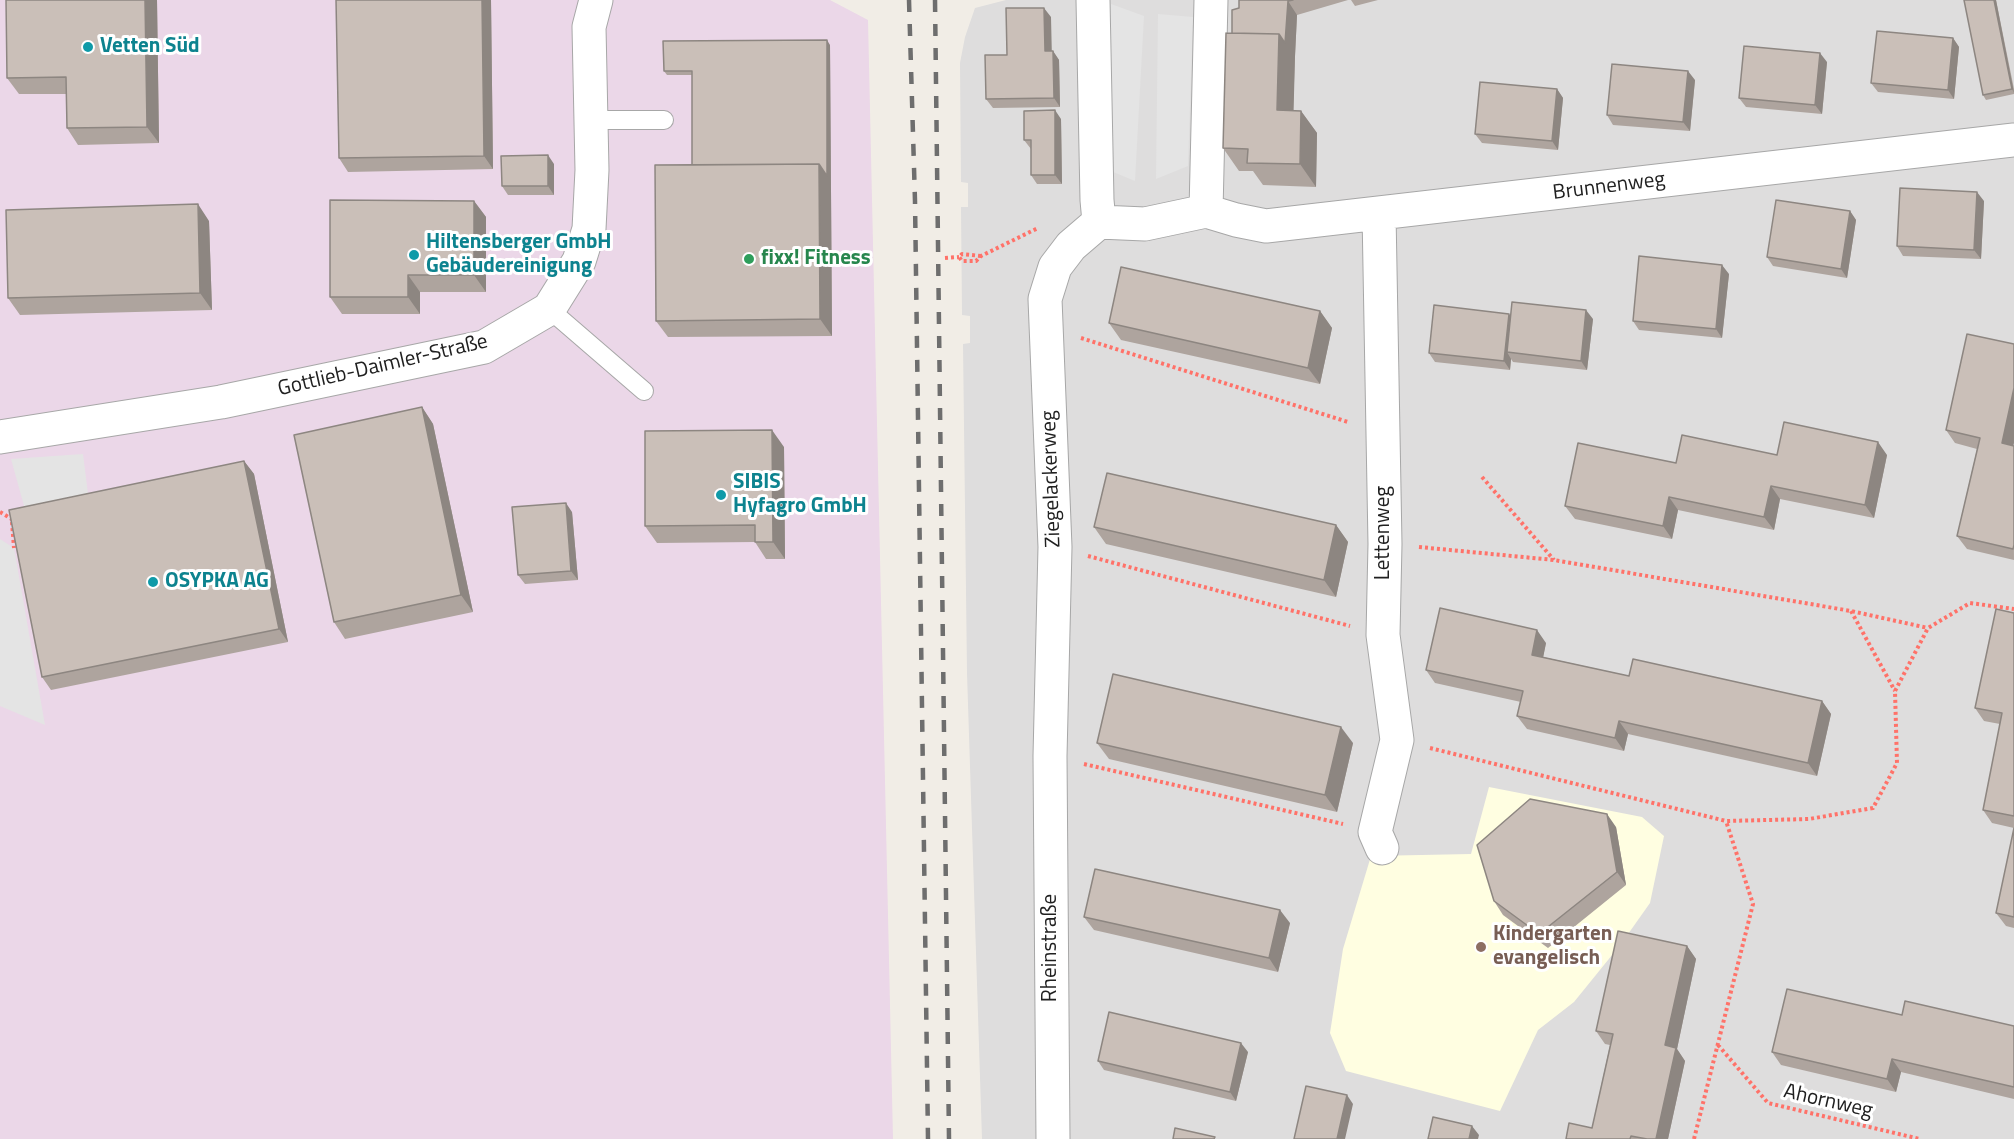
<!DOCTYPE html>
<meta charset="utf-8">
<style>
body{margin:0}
canvas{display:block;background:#f1ede6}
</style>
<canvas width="2014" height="1139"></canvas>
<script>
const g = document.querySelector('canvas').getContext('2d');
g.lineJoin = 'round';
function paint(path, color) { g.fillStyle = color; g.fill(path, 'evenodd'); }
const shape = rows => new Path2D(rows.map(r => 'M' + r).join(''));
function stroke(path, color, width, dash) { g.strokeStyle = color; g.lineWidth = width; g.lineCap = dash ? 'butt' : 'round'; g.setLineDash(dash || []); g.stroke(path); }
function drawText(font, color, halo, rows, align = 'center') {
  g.font = font + ' "Titillium Web",sans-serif'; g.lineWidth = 6; g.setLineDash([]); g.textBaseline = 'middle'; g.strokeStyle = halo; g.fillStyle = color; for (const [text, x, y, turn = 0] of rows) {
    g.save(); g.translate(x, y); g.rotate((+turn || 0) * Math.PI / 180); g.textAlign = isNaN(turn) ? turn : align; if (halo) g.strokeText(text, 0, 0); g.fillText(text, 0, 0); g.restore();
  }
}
paint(shape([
 [1006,0,2014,0,2014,1139,982,1139,967,673,963,344,970,343,970,316,962,315,961,207,968,207,968,183,961,182,960,63,965,37,975,8]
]), '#dedddd');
paint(shape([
 [0,0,830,0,868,20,893,1139,0,1139]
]), '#ebd7e8');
paint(shape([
 [1489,787,1642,817,1664,836,1650,903,1621,944,1574,1002,1538,1030,1500,1111,1346,1071,1330,1033,1343,949,1371,856,1471,854]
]), '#fffee1');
paint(shape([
 [1111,4,1144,16,1135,181,1106,169],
 [1158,14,1193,17,1188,166,1156,179],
 [83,454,89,502,26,513,11,459],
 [0,539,14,548,45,725,0,706]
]), '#e4e4e4');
const lane = shape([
 [591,120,664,120],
 [549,309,644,391]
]);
const street = shape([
 [1093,0,1097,200,1099,222,1145,224,1206,211,1211,0],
 [1206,211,1236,220,1266,226,2014,140],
 [1379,213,1385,544,1383,635,1397,740,1375,832,1382,848],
 [0,437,221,402,484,347,549,309,579,261,589,229,592,170,589,27,596,0],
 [1053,1139,1050,756,1055,547,1045,299,1055,267,1071,246,1099,222]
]);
stroke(lane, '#a7a7a7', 20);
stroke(street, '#a7a7a7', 35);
stroke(shape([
 [981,256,962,254,959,257,962,261,976,261,981,256,1038,228],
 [945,258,959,257],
 [1081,338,1348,422],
 [1482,477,1554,560],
 [0,512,15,521],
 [12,522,14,548],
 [1419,547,1554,560,1851,611,1928,628],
 [1088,556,1350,626],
 [1851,611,1895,691],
 [1430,748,1726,821,1809,819,1873,808,1897,763,1895,691,1928,628,1970,603,2014,609],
 [1084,764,1343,824],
 [1718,1045,1768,1103,1920,1139],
 [1694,1139,1753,904,1726,821]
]), '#ff7269', 4, [3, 3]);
stroke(lane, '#fff', 18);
stroke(street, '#fff', 33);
stroke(shape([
 [909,0,915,201,928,1139],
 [935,0,949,1139]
]), '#6e6e6e', 4.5, [12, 12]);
paint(shape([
 [157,0,159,143,78,145,67,128,66,94,19,94,7,78],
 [336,0,491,0,493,169,348,172,339,158],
 [1239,0,1348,0,1297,15,1295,56,1293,111,1301,111,1317,133,1316,187,1263,185,1253,171,1239,171,1223,148,1232,33,1239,8],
 [1351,0,1378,0,1355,6],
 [1964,0,1996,0,2014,89,2014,94,1986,100,1983,95],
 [1051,17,1051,51,1053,51,1059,60,1060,107,993,108,986,99,1007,55],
 [1953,38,1959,47,1954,99,1878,92,1871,83],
 [830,45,832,336,668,337,656,321,692,165,692,75,667,75,664,71],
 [1827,62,1822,114,1746,107,1739,98],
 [1695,80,1690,131,1613,125,1607,115],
 [1557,89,1563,98,1558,150,1482,143,1475,134],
 [1061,119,1062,184,1037,184,1031,175,1031,149,1024,140],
 [554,164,554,195,508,195,502,186],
 [474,201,486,217,486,292,420,292,420,314,342,314,330,297],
 [1984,201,1981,259,1903,256,1897,246],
 [1850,211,1856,220,1847,278,1773,266,1767,257],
 [209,221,212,310,20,315,8,298],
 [1729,274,1722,338,1639,330,1633,321],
 [1320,311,1332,328,1320,384,1121,340,1109,323],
 [1511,317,1593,319,1587,370,1513,362,1511,359,1510,370,1435,362,1429,353],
 [2014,344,2013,446,2014,560,1967,549,1957,536,1977,449,1955,443,1946,430],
 [422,407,433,424,473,612,345,639,334,622],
 [784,447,785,559,766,559,755,542,657,543,645,526],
 [1777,455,1887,455,1874,518,1780,499,1774,530,1678,510,1672,539,1575,519,1565,506,1676,463],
 [244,461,254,474,288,642,51,690,42,677],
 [572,512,578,580,525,584,518,575],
 [1336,525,1348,542,1336,597,1106,544,1094,527],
 [2014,613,2014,928,2006,926,1996,913,2014,828,1992,823,1983,810,2000,724,1984,721,1975,708],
 [1546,643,1543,657,1629,676,1822,701,1831,714,1817,776,1628,734,1624,751,1527,729,1517,716,1521,702,1435,683,1426,670],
 [1097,743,1353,743,1337,812,1109,759],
 [1616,827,1626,885,1548,948,1503,915,1494,901],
 [1084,917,1290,923,1278,972,1094,930],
 [1687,946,1696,959,1677,1049,1685,1061,1668,1139,1566,1139,1592,1128,1610,1045,1605,1044,1596,1031],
 [1902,1015,2014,1026,2014,1099,1901,1072,1896,1092,1781,1065,1772,1052],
 [1248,1052,1236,1101,1104,1070,1098,1061]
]), '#aea49e');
paint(shape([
 [145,0,157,0,159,143,147,127],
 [482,0,491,0,493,169,484,156],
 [1994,0,1996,0,2014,93,2012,89],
 [1288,1,1297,15,1295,56,1293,133,1277,110,1279,34],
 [1044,8,1051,17,1052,60,1045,51],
 [1953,38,1959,47,1954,99,1948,90],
 [827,40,830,45,832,336,820,319,819,164],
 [1053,51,1059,60,1060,107,1054,98],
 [1820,53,1827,62,1822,114,1815,105],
 [1688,71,1695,80,1690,131,1683,122],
 [1557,89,1563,98,1558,150,1552,141],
 [1055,110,1061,119,1062,184,1055,175],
 [1301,111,1317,133,1316,187,1300,164],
 [548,155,554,164,554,195,548,186],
 [1977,192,1984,201,1981,259,1974,250],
 [474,201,486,217,486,292,474,275],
 [198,204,209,221,212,310,200,293],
 [1850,211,1856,220,1847,278,1841,269],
 [1722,265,1729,274,1722,338,1716,329],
 [408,275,420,292,420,314,408,297],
 [1586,310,1593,319,1587,370,1581,361],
 [1320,311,1332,328,1320,384,1308,368],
 [1509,314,1515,323,1507,352,1511,359,1510,370,1504,361],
 [2014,388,2014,443,2011,456,2002,443],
 [422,407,433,424,473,612,461,595],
 [772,430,784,447,785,559,773,542],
 [1878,442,1887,455,1874,518,1865,505],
 [244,461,254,474,288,642,279,629],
 [1771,486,1780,499,1774,530,1764,517],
 [1669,497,1678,510,1672,539,1663,526],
 [566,503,572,512,578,580,571,571],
 [1336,525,1348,542,1336,597,1324,580],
 [1537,630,1546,643,1541,668,1532,655],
 [1822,701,1831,714,1817,776,1808,763],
 [1619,721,1628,734,1624,751,1615,738],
 [1341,727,1353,743,1337,812,1325,795],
 [1607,814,1616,827,1626,885,1617,872],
 [1280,910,1290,923,1278,972,1269,958],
 [1687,946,1696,959,1677,1049,1685,1061,1668,1139,1656,1139,1665,1045],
 [1241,1043,1248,1052,1236,1101,1230,1092],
 [1892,1059,1901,1072,1896,1092,1887,1079],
 [1347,1095,1353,1104,1345,1139,1337,1139],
 [1472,1126,1479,1135,1478,1139,1469,1139]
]), '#8d8681');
const building = shape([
 [6,0,145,0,147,127,67,128,66,77,7,78,6,0],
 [336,0,482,0,484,156,339,158,336,0],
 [1239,0,1293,0,1288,1,1285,43,1279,34,1232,33,1232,10,1239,8,1239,0],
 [1964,0,1994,0,2012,89,1983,95,1964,0],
 [1006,8,1044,8,1045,51,1053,51,1054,98,986,99,985,55,1007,55,1006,8],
 [1877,31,1953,38,1948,90,1871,83,1877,31],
 [1226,33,1279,34,1277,110,1301,111,1300,164,1247,163,1248,149,1223,148,1226,33],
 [827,40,827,176,819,164,692,165,692,71,664,71,663,41,827,40],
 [1744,46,1820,53,1815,105,1739,98,1744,46],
 [1612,64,1688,71,1683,122,1607,115,1612,64],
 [1480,82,1557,89,1552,141,1475,134,1480,82],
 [1055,110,1055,175,1031,175,1031,140,1024,140,1024,111,1055,110],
 [548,155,548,186,502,186,501,156,548,155],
 [819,164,820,319,656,321,655,165,819,164],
 [1900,188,1977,192,1974,250,1897,246,1900,188],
 [330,200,474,201,474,275,408,275,408,297,330,297,330,200],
 [1776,200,1850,211,1841,269,1767,257,1776,200],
 [198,204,200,293,8,298,6,210,198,204],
 [1639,256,1722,265,1716,329,1633,321,1639,256],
 [1121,267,1320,311,1308,368,1109,323,1121,267],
 [1512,302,1586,310,1581,361,1507,352,1512,302],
 [1434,305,1509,314,1504,361,1429,353,1434,305],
 [1967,334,2014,344,2014,388,2002,443,2014,446,2014,545,2013,549,1957,536,1980,438,1946,430,1967,334],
 [422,407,461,595,334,622,294,435,422,407],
 [1784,422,1878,442,1865,505,1771,486,1764,517,1669,497,1663,526,1565,506,1578,443,1676,463,1682,435,1777,455,1784,422],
 [772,430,773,542,755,542,755,525,645,526,645,431,772,430],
 [244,461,279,629,42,677,9,510,244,461],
 [1107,473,1336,525,1324,580,1094,527,1107,473],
 [566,503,571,571,518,575,512,507,566,503],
 [1440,608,1537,630,1532,655,1629,676,1633,659,1822,701,1808,763,1619,721,1615,738,1517,716,1523,691,1426,670,1440,608],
 [1996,609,2014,613,2014,816,1983,810,2002,713,1975,708,1996,609],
 [1113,674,1341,727,1325,795,1097,743,1113,674],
 [1530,799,1607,814,1617,872,1539,934,1494,901,1477,845,1530,799],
 [2014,828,2014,917,1996,913,2014,828],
 [1095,869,1280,910,1269,958,1084,917,1095,869],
 [1618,931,1687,946,1665,1045,1676,1048,1656,1139,1647,1139,1631,1136,1630,1139,1566,1139,1569,1123,1592,1128,1613,1034,1596,1031,1618,931],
 [1787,989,1902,1015,1905,1001,2014,1026,2014,1087,1892,1059,1887,1079,1772,1052,1787,989],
 [1109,1012,1241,1043,1230,1092,1098,1061,1109,1012],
 [1306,1086,1347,1095,1337,1139,1294,1139,1306,1086],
 [1433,1117,1472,1126,1469,1139,1428,1139,1433,1117],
 [1175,1128,1215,1137,1214,1139,1173,1139,1175,1128]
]);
paint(building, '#cabfb8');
stroke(building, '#8d8681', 1.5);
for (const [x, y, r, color] of [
 [88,47,6,"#0f9aa8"],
 [414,255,6,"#0f9aa8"],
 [749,259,6,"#2e9e5b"],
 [721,495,6,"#0f9aa8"],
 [153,582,6,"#0f9aa8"],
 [1481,947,6,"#8d6e63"]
]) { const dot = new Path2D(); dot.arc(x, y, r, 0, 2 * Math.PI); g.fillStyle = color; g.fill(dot); stroke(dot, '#fff', 2); }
drawText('bold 21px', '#0d838f', '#fff', [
 ["Vetten Süd",100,47],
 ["Hiltensberger GmbH",426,243],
 ["Gebäudereinigung",426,267],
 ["SIBIS",733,483],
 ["Hyfagro GmbH",733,507],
 ["OSYPKA AG",165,582]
], 'left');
drawText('21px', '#202020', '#fff', [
 ["Brunnenweg",1609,187,-7],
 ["Gottlieb-Daimler-Straße",383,366,-13],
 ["Ziegelackerweg",1052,479,-92],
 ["Lettenweg",1384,533,-90],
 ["Rheinstraße",1051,948,-90],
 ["Ahornweg",1828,1102,13]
]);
drawText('bold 21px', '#27864d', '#fff', [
 ["fixx! Fitness",761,259]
], 'left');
drawText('bold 21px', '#785e54', '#fff', [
 ["Kindergarten",1493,935],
 ["evangelisch",1493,959]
], 'left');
</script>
